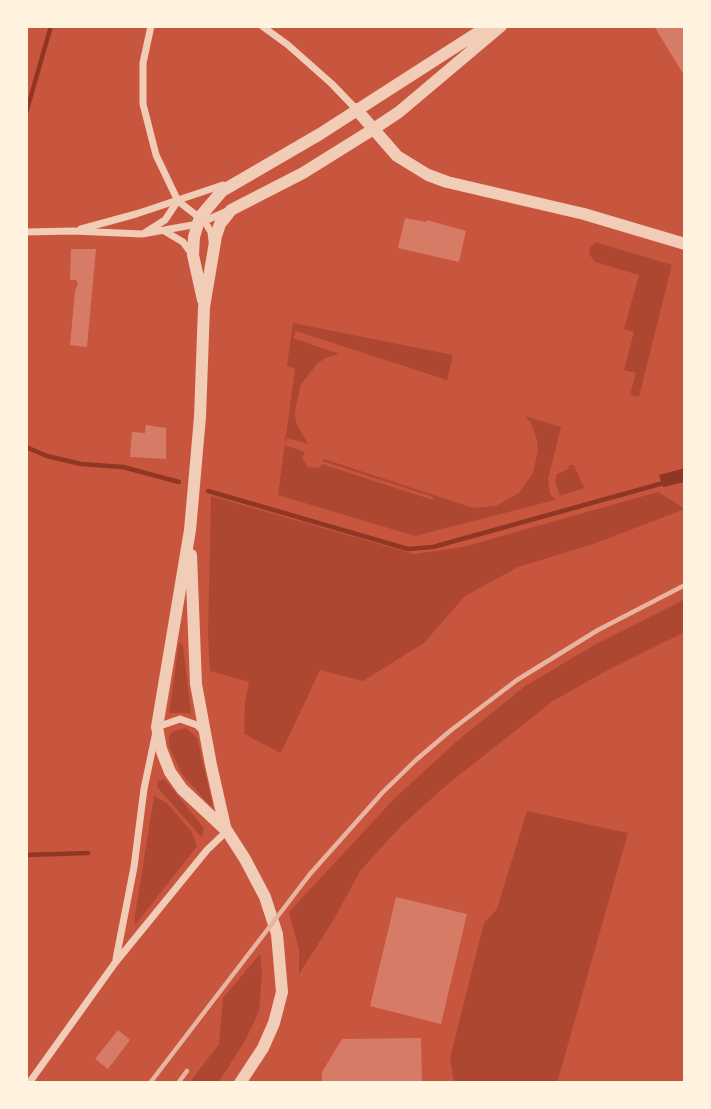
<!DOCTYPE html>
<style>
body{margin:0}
#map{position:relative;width:711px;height:1109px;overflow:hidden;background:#c8553d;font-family:Helvetica,sans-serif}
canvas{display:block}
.frame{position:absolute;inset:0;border:28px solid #fff3e0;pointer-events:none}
</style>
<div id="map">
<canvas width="711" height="1109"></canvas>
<div class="frame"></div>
</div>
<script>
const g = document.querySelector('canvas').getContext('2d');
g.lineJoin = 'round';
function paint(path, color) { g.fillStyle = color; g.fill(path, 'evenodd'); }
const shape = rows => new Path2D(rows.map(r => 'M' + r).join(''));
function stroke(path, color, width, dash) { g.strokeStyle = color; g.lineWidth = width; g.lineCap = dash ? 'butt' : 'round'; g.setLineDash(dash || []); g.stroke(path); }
paint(shape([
 [595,242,672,265,639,397,630,395,636,373,624,370,634,332,624,329,639,275,595,262,589,254,590,248],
 [293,323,453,355,447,380,296,331,293,338,339,354,325,358,317,364,301,384,295,411,296,423,308,444,287,438,285,445,305,452,302,458,308,467,319,468,322,464,433,500,433,497,322,461,324,459,473,508,496,506,519,493,533,473,538,451,537,440,531,423,525,416,561,427,548,479,550,493,555,500,415,536,278,495,295,369,287,366],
 [569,465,574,465,584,488,560,496,555,481,557,474,568,469],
 [658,492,685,509,593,544,518,567,465,596,424,643,363,681,320,670,281,753,244,734,245,702,249,682,210,671,208,636,211,496,414,554,463,547],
 [685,599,685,632,606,671,553,701,449,783,401,826,360,871,334,919,299,974,299,950,289,912,395,798,456,742,525,686,591,647],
 [179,643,183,645,191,713,169,713],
 [186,728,197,738,212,802,211,807,182,774,169,746,169,737,172,732],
 [164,779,204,828,202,838,157,787,158,781],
 [154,796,167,803,192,832,197,846,136,924,134,922],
 [527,811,628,833,557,1083,454,1083,450,1058,484,923,497,909],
 [260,954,262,973,259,1011,245,1041,218,1083,189,1083,219,1044,223,998]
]), '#ae4732');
paint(shape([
 [685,468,685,482,663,487,659,475]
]), '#8f3625');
stroke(shape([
 [26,113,51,26],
 [26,447,47,456,81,464,123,467,179,482],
 [208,491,408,549,433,547,667,482],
 [26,855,88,853]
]), '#8f3625', 4.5);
paint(shape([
 [654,26,685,26,685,77],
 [405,218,426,222,427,220,466,231,459,262,398,248],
 [71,249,96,249,87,347,70,345,75,291,78,283,76,280,70,280],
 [146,425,166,428,166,459,130,457,132,432,145,433],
 [396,897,467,914,441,1024,370,1006],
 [118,1030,130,1040,108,1069,95,1059],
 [421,1038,422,1083,322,1083,322,1072,342,1039]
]), '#d67c66');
stroke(shape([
 [151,26,143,63,143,104,156,155,178,201,205,222,211,232,212,241],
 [262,26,288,45,332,84,356,109],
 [81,229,136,214,223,185],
 [26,232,73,231,142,234,198,224,225,212],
 [146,232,165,220,177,202],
 [166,232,183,242,191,253],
 [116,959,134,867,144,789,157,727,180,719,197,725,202,730],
 [29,1083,115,963,207,850,227,831]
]), '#f1ccb7', 7);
stroke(shape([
 [356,109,397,156,428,175,447,182,584,214,685,244],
 [203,300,193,255,194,237,200,217,222,191,320,134,488,26],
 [191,555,196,684,211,765,226,831],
 [240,1083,263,1048,274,1023,282,992,277,934,265,897,245,859,227,831,182,789,170,772,161,749,157,727,190,530,200,417,204,307,216,236,220,224,231,210,303,173,372,130,399,112,501,26]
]), '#f1ccb7', 12);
stroke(shape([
 [150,1083,310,874,383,792,416,760,450,731,517,680,598,630,685,585],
 [178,1083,187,1071]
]), '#e9b49f', 4.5);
</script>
